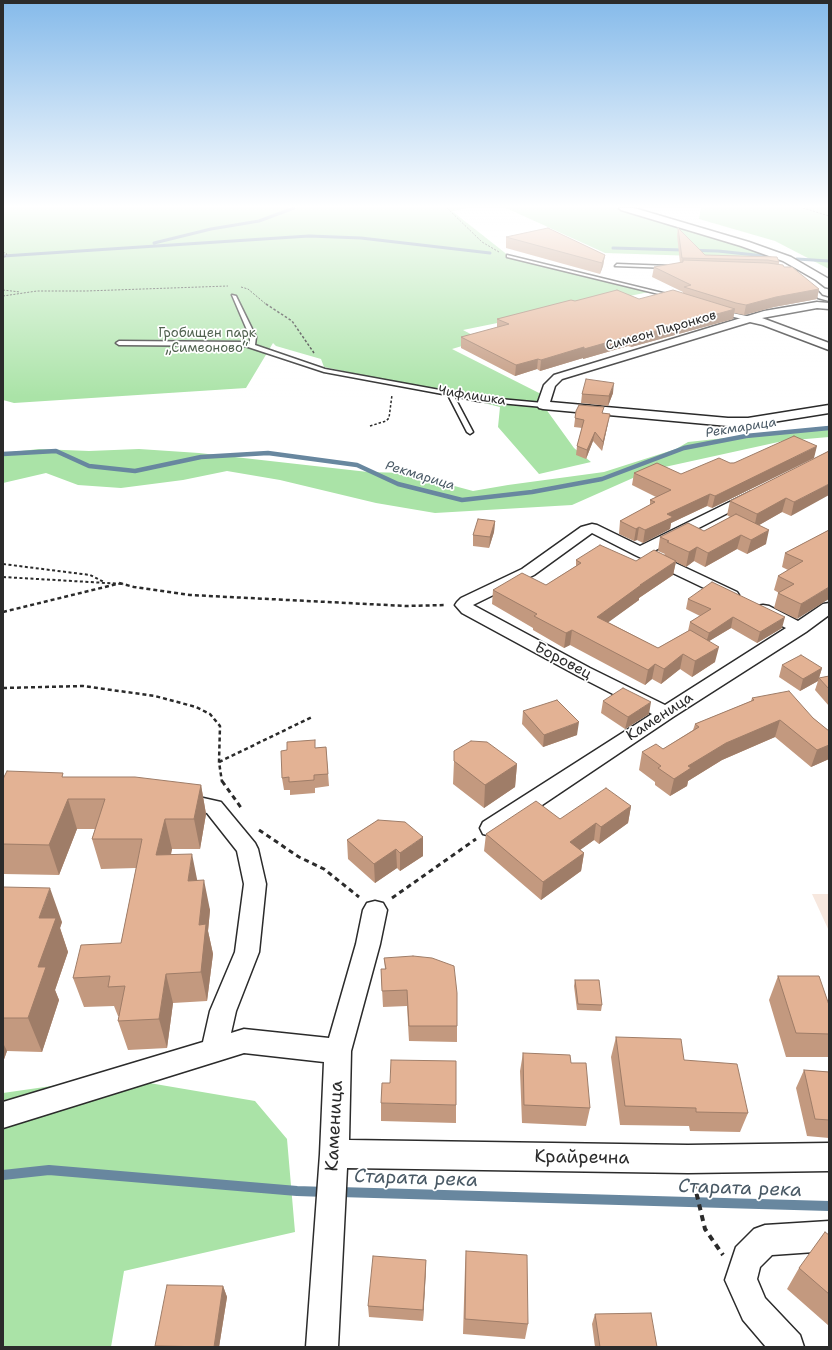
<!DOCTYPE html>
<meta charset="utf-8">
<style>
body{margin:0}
#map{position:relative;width:832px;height:1350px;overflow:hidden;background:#fff;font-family:"Shantell Sans",sans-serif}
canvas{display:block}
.frame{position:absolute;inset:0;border:4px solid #2b2b2b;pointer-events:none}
</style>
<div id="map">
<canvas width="832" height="1350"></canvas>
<div class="frame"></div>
</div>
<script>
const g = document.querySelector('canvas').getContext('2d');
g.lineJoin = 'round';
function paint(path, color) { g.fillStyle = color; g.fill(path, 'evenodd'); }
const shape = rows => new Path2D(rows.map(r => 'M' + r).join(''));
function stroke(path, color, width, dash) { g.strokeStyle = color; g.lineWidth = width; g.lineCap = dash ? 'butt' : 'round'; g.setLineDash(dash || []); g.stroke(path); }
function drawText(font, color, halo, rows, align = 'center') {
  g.font = font + ' "Shantell Sans",sans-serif'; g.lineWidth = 3.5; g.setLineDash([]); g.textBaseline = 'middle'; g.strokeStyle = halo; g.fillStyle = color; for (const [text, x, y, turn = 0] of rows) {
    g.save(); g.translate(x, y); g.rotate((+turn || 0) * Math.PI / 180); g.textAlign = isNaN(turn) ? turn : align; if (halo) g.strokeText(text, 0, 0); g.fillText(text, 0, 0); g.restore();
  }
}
paint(shape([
 [812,894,829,894,829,931]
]), '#f7e8df');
paint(shape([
 [3,208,469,208,452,211,509,256,649,292,463,330,482,340,452,349,545,396,543,405,574,448,591,462,539,474,498,427,500,407,420,387,324,367,321,359,276,346,273,343,246,388,14,403,3,400],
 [506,208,624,208,745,244,787,259,605,253],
 [701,208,829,208,829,269,775,241,699,219],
 [829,427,829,437,783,441,651,470,572,505,435,513,376,503,280,480,227,471,183,480,121,488,78,485,46,473,3,483,3,453,39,449,89,451,139,449,199,453,368,472,406,473,473,491,508,485,604,472,676,449,688,442],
 [114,1077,255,1101,287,1139,295,1232,124,1271,111,1347,3,1347,3,1093]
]), '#aae3a7');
stroke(shape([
 [154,243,211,229,259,221,294,208],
 [613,248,718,251,765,256],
 [3,256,309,236,361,238,490,253],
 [797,259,829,261]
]), '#68879f', 3);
stroke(shape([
 [3,454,56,451,89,466,135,471,201,457,268,453,357,465,398,484,462,500,532,492,602,479,684,448,746,436,829,428]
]), '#68879f', 4.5);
stroke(shape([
 [3,1175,49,1170,297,1191,326,1192],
 [339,1192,829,1206]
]), '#68879f', 10);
const service = shape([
 [507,255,671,295,673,296,671,297,507,257,507,255],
 [617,264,670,266,672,267,670,268,615,266,617,264],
 [808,285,812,285,822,296,829,298,829,301,818,298,808,287,808,285],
 [232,295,236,296,256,337,255,345,325,369,478,397,543,403,546,405,543,407,478,401,454,396,473,432,470,434,467,432,448,395,324,372,245,346,119,345,116,343,119,341,245,342,250,344,250,337,232,295],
 [723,311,751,317,754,319,751,321,721,314,720,313,723,311]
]);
const minor = shape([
 [817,302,829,303,829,309,817,308,762,318,829,343,829,350,763,325,750,322,562,379,555,386,550,402,728,418,748,418,829,405,829,413,748,426,728,426,543,409,539,408,537,405,544,385,554,375,764,311,817,302],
 [750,492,755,493,757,496,755,499,652,552,737,592,739,595,737,598,731,600,725,598,635,555,592,533,534,575,473,605,590,668,665,705,786,628,757,614,755,610,757,606,763,605,769,606,798,621,823,604,829,603,829,615,806,632,673,717,499,834,491,836,483,834,480,828,483,822,652,714,578,676,462,613,455,605,457,602,461,598,522,569,581,527,592,524,597,525,640,546,750,492],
 [181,793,221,802,255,843,258,849,266,884,259,952,236,1011,231,1033,244,1029,329,1038,356,944,363,910,367,903,375,901,383,903,387,910,380,944,351,1051,349,1140,688,1145,829,1143,829,1171,688,1173,347,1168,338,1347,306,1347,320,1154,324,1062,244,1053,3,1128,3,1102,203,1042,210,1011,235,952,244,884,237,851,207,813,174,806,171,801,174,796,181,793],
 [829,1221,829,1251,772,1255,760,1267,757,1279,765,1298,800,1335,804,1347,766,1347,743,1320,725,1280,736,1247,754,1229,765,1225,829,1221]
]);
const tertiary = shape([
 [619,208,634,208,749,242,791,257,829,279,829,288,825,287,816,280,783,261,741,246,621,210,619,208]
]);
stroke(service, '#2b2b2b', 3);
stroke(minor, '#2b2b2b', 3);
stroke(tertiary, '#2b2b2b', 3);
stroke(shape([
 [447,208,482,242,499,252],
 [803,208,829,216],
 [3,252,7,254,3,259],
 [241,287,248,289,267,305],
 [3,290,20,292],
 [3,296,37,291,86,291,228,286]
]), '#2b2b2b', 1, [2, 1.5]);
stroke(shape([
 [266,304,292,321,314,353],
 [370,426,386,421,389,418,392,395]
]), '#2b2b2b', 1.5, [2.5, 2]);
stroke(shape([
 [3,564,90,575,104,582],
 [3,577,124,584]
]), '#2b2b2b', 2, [3, 2.5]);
stroke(shape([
 [119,583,134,587,190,595,406,606,445,605],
 [3,612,117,584],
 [3,688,83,686,155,696,196,707,210,714,220,726,219,762,222,782],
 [219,762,312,717]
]), '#2b2b2b', 2.5, [4, 3]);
stroke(shape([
 [222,781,242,809],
 [259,830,299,857,324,869,359,897],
 [392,898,476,839]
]), '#2b2b2b', 3, [5, 4]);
stroke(shape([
 [694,1183,705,1229,723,1255]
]), '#2b2b2b', 4, [6, 5]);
paint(service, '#fff');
paint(minor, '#fff');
paint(tertiary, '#fff');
paint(shape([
 [678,228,705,255,777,257,779,262,779,265,784,267,819,289,817,299,774,307,744,315,734,313,733,319,631,347,628,346,583,359,583,358,540,371,537,369,515,376,461,348,461,337,497,328,497,319,575,301,639,299,683,293,683,292,652,277,654,267,680,263,677,235],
 [506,237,605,255,603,266,600,274,506,248],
 [613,393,608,406,581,403,582,394],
 [576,411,604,413,608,423,602,451,593,441,586,459,576,455,577,446,582,428,574,427],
 [829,451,791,516,782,512,759,525,766,544,747,554,737,549,705,567,694,561,686,567,676,562,673,575,639,598,639,600,608,622,658,648,688,631,690,622,700,616,686,609,688,599,782,628,757,643,731,628,709,641,715,662,692,677,680,669,661,684,652,679,645,685,570,645,564,648,533,630,533,628,492,604,493,590,546,585,576,566,576,560,636,561,664,555,665,554,658,551,660,537,704,531,730,517,727,515,730,501],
 [814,458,712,508,707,506,671,523,670,529,643,543,637,540,634,541,619,534,620,521,650,505,650,500,656,497,632,485,634,473,681,474,730,463],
 [495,521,494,532,489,548,473,546,473,535],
 [829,530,797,619,774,608,778,593,779,593,774,590,778,576,788,570,782,567,785,553],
 [782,665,822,668,819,678,829,676,829,706,815,690,818,681,800,691,779,677],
 [752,698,813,718,829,731,829,759,811,767,775,737,722,760,688,781,687,786,670,796,655,785,655,782,639,770,642,752,663,749,693,730,695,724,751,701],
 [603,701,649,714,625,729,601,713],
 [523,711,577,735,543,747,522,724],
 [326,747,329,786,315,788,315,793,290,795,290,790,284,790,282,778,315,748],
 [454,761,517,764,515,787,484,808,453,784],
 [65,777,201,785,206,814,200,849,172,849,171,855,197,880,210,910,208,931,213,954,207,1001,173,1003,167,1048,128,1050,118,1021,119,1016,118,1016,114,1006,84,1007,73,978,121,943,136,868,101,869,92,839,95,829,77,829,59,875,4,874,3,877,3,779],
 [631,806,628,823,599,844,594,840,580,850,584,853,581,871,541,900,484,851,486,834,560,819],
 [378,820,423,856,400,871,397,868,375,883,348,859,347,840],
 [3,887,62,922,60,928,68,952,55,990,59,1000,42,1052,7,1051,3,1062],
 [384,958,457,1026,457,1042,409,1041,407,1006,383,1007,381,969,385,969],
 [778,976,829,1005,829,1055,828,1057,786,1057,769,1000],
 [575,980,602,1005,601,1011,577,1010,574,986],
 [616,1037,684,1060,748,1113,740,1132,690,1131,689,1126,620,1125,611,1057],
 [523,1053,571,1063,590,1108,586,1126,522,1123,520,1071],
 [804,1070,829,1072,829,1138,807,1136,796,1088],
 [381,1103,456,1105,456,1123,381,1121],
 [829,1235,829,1326,787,1289,799,1268],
 [466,1251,528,1324,525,1339,463,1334,465,1267],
 [426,1260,423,1321,369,1317,368,1306],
 [223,1286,227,1297,219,1347,156,1347,155,1346],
 [595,1314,657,1347,595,1347,592,1324]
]), '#c3997f');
paint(shape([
 [605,255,603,266,600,274,602,263],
 [819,289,817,299,774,307,744,315,746,305,776,297],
 [735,309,733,319,631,347,633,337],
 [630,336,628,346,583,359,583,358,540,371,541,360,584,347],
 [538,359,537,369,515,376,516,365],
 [614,383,613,393,608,406,609,396],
 [610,414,608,423,602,451,603,442],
 [595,432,593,441,586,459,587,450],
 [817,446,814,458,712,508,715,496],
 [829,484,829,495,791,516,794,502],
 [710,494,707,506,671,523,670,529,643,543,645,530,667,514],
 [786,498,782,512,754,528,757,514],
 [495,521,494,532,489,548,490,537],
 [639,527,637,540,634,541,636,529],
 [769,530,766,544,747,554,751,540],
 [741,535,737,549,705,567,708,553],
 [697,547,694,561,686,567,689,552],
 [676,561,673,575,639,598,639,600,595,632,597,617,640,585],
 [829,587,829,599,797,619,801,604],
 [733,617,731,628,706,643,709,633],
 [785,617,782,628,757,643,760,632],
 [572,630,570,645,564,648,566,633],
 [719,647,715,662,692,677,695,661],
 [683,654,680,669,661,684,664,669],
 [655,664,652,679,645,685,648,670],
 [822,668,818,681,800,691,803,679],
 [651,702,649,714,625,729,628,717],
 [780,720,775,737,722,760,688,781,687,786,670,796,674,779,688,766,726,743],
 [579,722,577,735,543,747,544,735],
 [829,745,829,759,811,767,817,750],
 [517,764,515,787,484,808,485,785],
 [201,785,206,814,200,849,194,819],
 [68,799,77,829,59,875,49,845],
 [631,806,628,823,599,844,601,827],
 [165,819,172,849,163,885,156,855],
 [596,823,594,840,567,859,570,842],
 [423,837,423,856,400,871,400,853],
 [396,849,397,868,375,883,374,864],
 [584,853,581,871,541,900,543,882],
 [192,854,198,884,188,881],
 [204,880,210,910,208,931,213,954,207,1001,201,972,199,925],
 [50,888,62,922,60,928,68,952,55,990,59,1000,42,1052,28,1018,39,918],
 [166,974,173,1003,167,1048,159,1019],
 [3,1043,7,1051,3,1062],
 [426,1260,426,1271,423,1321,423,1310],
 [223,1286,227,1297,219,1347,214,1347]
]), '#9f7d68');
const building = shape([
 [548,228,605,255,602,263,506,237,548,228],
 [678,228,705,255,777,257,779,262,768,260,682,258,678,228],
 [683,260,768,263,783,265,784,267,792,267,819,289,776,297,746,305,736,303,684,287,691,285,654,267,683,262,683,260],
 [617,290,639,299,673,290,735,309,633,337,630,336,584,349,584,347,541,360,538,359,516,365,461,337,509,324,497,319,571,300,575,301,617,290],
 [586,379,614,383,609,396,582,394,586,379],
 [579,405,604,407,602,413,610,414,603,442,595,432,587,450,577,446,584,420,575,418,576,411,579,405],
 [794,436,817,446,715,496,710,494,667,514,673,517,645,530,639,527,636,529,620,521,655,502,650,500,671,490,634,473,657,463,681,474,719,458,730,463,734,463,794,436],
 [829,451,829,484,794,502,786,498,757,514,730,501,829,451],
 [736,514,769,530,751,540,741,535,708,553,697,547,689,552,667,542,669,541,660,537,688,523,704,531,736,514],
 [478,519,495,521,490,537,473,535,478,519],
 [829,530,829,587,801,604,778,593,794,584,778,576,803,561,785,553,829,530],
 [600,545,636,561,654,550,676,561,640,585,641,585,597,617,658,648,690,630,719,647,695,661,683,654,664,669,655,664,648,670,572,630,566,633,534,616,537,614,493,590,522,573,546,585,581,563,576,560,600,545],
 [712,582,785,617,760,632,733,617,709,633,690,622,711,609,688,599,712,582],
 [801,655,822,668,803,679,782,665,801,655],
 [829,676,829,689,819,678,829,676],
 [623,688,651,702,628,717,603,701,623,688],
 [789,691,813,718,829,731,829,745,817,750,780,720,726,743,688,766,691,768,674,779,658,768,661,766,642,752,656,744,663,749,699,727,695,724,754,700,752,698,789,691],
 [557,700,579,722,544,735,523,711,557,700],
 [315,740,315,748,326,747,328,774,314,775,314,780,289,782,289,777,282,778,281,751,287,750,287,742,315,740],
 [471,741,487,742,517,764,485,785,454,761,454,751,471,741],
 [7,771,63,773,62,777,135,777,201,785,194,819,165,819,156,855,192,854,188,881,204,880,199,925,206,924,201,972,166,974,159,1019,118,1021,125,986,108,987,110,976,73,978,81,945,121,943,142,839,92,839,105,799,68,799,49,845,3,844,3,779,7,771],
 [606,788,631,806,601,827,596,823,570,842,584,853,543,882,486,834,536,801,560,819,606,788],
 [378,820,405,822,423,837,400,853,396,849,374,864,347,840,378,820],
 [3,887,50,888,39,918,56,918,38,967,46,967,28,1018,3,1018,3,887],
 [413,956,432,958,454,966,457,993,457,1026,409,1026,407,990,382,991,381,969,386,969,384,958,413,956],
 [778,976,819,976,829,1005,829,1034,796,1033,778,976],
 [575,980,599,980,602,1005,578,1004,575,980],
 [616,1037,681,1039,684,1060,737,1064,748,1113,696,1112,696,1108,625,1106,616,1037],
 [523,1053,570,1055,571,1063,586,1063,590,1108,524,1105,523,1053],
 [391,1060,456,1061,456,1105,381,1103,382,1083,390,1083,391,1060],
 [804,1070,829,1072,829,1120,815,1119,804,1070],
 [825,1232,829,1235,829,1294,799,1268,825,1232],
 [466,1251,527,1255,528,1324,465,1319,466,1251],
 [373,1256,426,1260,423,1310,368,1306,373,1256],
 [167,1285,223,1286,214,1347,155,1346,167,1285],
 [651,1313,657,1347,600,1347,595,1314,651,1313]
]);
paint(building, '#e3b294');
stroke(building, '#9f7d68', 1);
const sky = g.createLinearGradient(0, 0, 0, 397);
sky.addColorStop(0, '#85baea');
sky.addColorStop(0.52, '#fff');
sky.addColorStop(1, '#ffffff00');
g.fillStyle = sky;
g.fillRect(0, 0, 832, 397);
drawText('13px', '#2b2b2b', '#fff', [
 ["Симеон Пиронков",661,331,-16],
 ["Чифлишка",472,396,9]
]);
drawText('13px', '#516250', '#fff', [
 ["Гробищен парк",207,334],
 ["„Симеоново“",207,349]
]);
drawText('italic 13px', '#495965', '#fff', [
 ["Рекмарица",741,428,-9],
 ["Рекмарица",420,476,17]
]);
drawText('15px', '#2b2b2b', '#fff', [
 ["Боровец",563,661,28],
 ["Каменица",660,717,-33]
]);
drawText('18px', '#2b2b2b', '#fff', [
 ["Каменица",335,1126,-87],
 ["Крайречна",582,1158,1]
]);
drawText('italic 19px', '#495965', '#fff', [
 ["Старата река",416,1179,2],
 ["Старата река",740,1189,2]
]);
</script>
